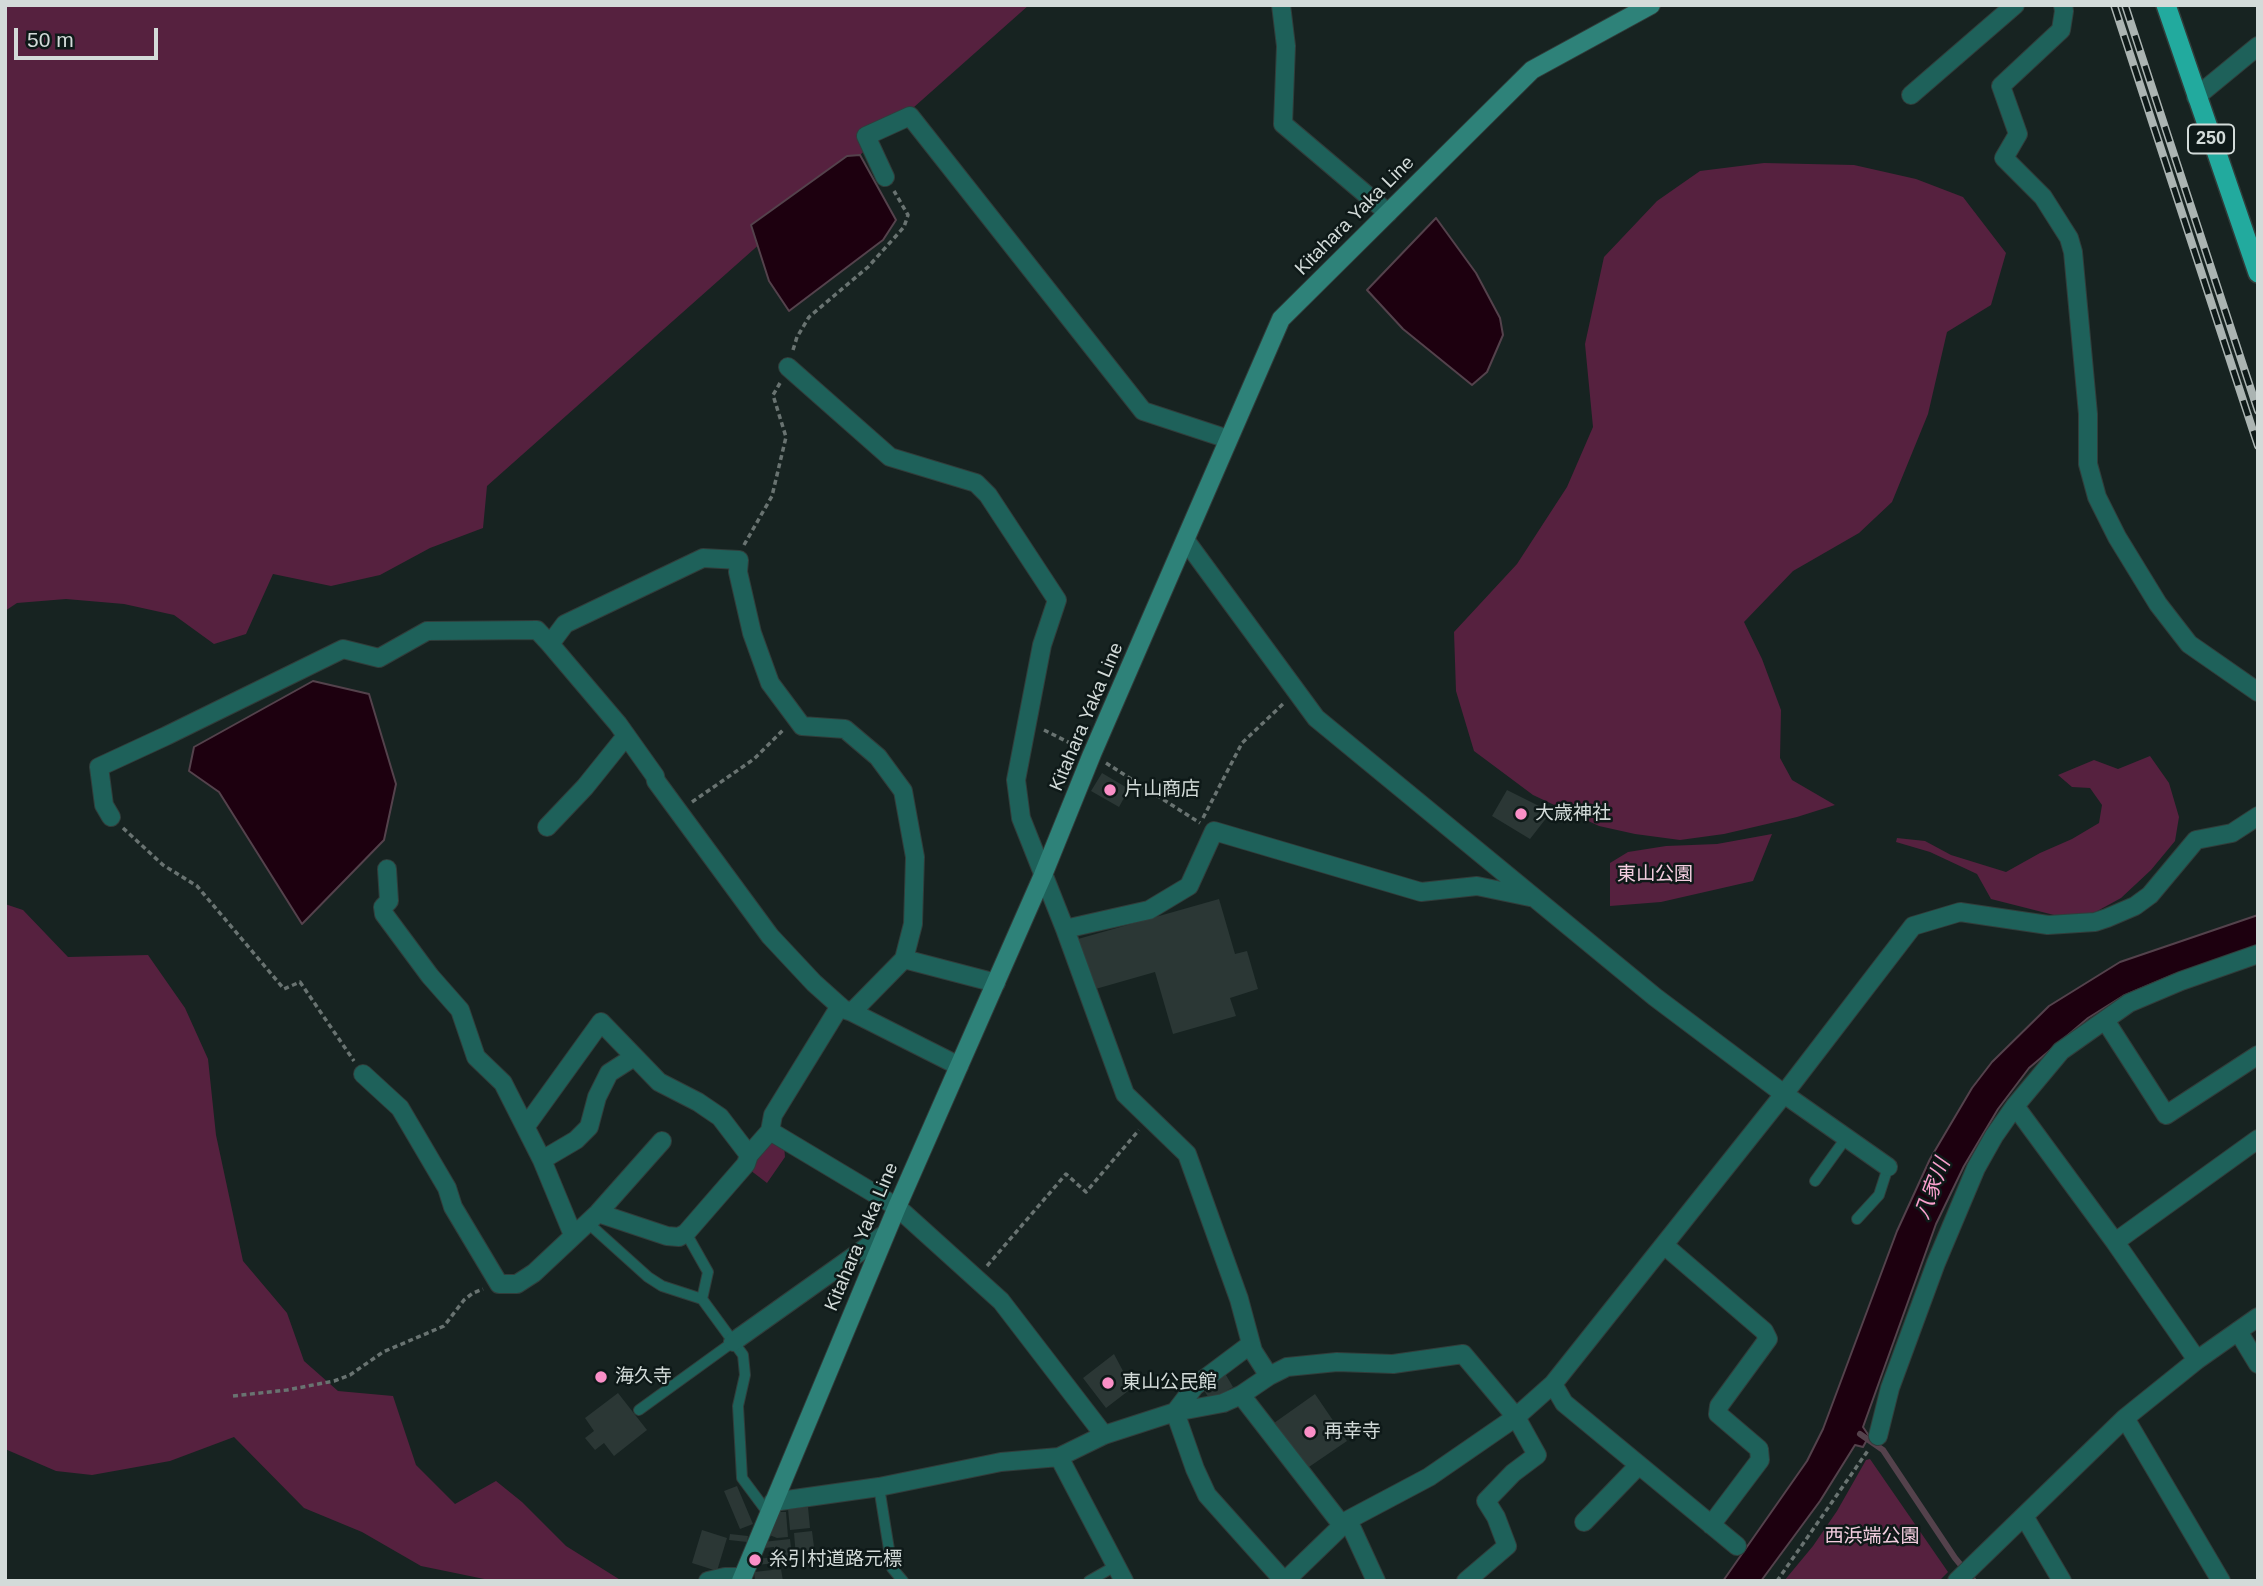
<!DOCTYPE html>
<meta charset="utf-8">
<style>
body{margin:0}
#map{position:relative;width:2263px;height:1586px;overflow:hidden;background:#172321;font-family:Helvetica,sans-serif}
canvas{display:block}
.frame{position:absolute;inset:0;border:7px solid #d3dbd9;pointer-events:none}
.scale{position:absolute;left:14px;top:28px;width:144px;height:32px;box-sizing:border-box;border:4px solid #d3dbd9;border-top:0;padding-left:9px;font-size:21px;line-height:24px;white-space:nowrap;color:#d3dbd9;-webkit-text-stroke:5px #0e1918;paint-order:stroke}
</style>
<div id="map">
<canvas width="2263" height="1586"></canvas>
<div class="frame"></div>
<div class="scale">50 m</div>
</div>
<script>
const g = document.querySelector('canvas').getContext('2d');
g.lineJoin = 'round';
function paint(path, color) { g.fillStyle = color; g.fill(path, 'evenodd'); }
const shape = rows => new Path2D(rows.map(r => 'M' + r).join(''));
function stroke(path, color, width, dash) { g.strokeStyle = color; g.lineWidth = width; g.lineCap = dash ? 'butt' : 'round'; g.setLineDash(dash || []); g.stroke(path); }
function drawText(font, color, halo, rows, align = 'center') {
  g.font = font + ' Helvetica,"Noto Sans JP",sans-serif'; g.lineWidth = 5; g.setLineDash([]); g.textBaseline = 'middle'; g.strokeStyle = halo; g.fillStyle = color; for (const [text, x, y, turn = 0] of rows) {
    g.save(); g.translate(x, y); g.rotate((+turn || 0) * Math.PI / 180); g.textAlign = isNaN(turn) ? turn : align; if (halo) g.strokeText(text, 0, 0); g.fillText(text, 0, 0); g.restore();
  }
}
paint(shape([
 [5,5,1029,5,487,486,483,528,430,548,380,575,331,586,273,574,246,634,214,644,174,615,124,604,66,599,17,603,5,611],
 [1764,163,1854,165,1916,179,1963,197,2006,253,1991,305,1947,332,1928,414,1892,502,1859,533,1793,571,1744,622,1762,659,1781,710,1780,758,1792,780,1835,805,1797,817,1724,834,1680,840,1635,834,1599,826,1533,795,1474,751,1456,691,1454,632,1517,564,1567,487,1593,427,1585,344,1604,257,1657,201,1700,171],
 [2150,756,2169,783,2179,817,2175,841,2151,870,2121,898,2090,915,2054,915,1991,899,1977,874,1930,852,1896,842,1897,838,1925,841,1951,855,2006,872,2040,853,2072,839,2099,823,2102,805,2090,788,2072,787,2058,775,2094,760,2118,769],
 [1772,834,1753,881,1661,902,1610,906,1610,863,1628,852,1666,846,1717,844],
 [5,904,23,910,68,957,148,955,185,1008,208,1059,216,1135,243,1261,287,1313,304,1361,338,1391,393,1396,416,1465,455,1504,496,1481,522,1502,566,1546,622,1581,494,1581,421,1566,362,1532,304,1508,234,1437,170,1461,92,1475,56,1471,5,1449],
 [767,1141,784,1145,785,1157,767,1183,750,1170],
 [1870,1459,1948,1572,1939,1581,1784,1581,1813,1546,1837,1511,1866,1460]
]), '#56213f');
const water = shape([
 [860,155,896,220,883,240,789,311,769,281,751,225,847,156,860,155],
 [1436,218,1476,273,1500,318,1503,335,1487,372,1472,385,1403,329,1367,290,1436,218],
 [313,681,369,694,396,784,384,840,302,924,219,792,189,771,194,747,313,681],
 [2258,915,2258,946,2173,975,2123,996,2088,1018,2029,1068,1998,1109,1964,1166,1936,1224,1863,1427,1869,1436,1863,1447,1855,1445,1820,1501,1761,1581,1723,1581,1807,1461,1823,1429,1897,1231,1930,1159,1972,1088,1992,1062,2049,1006,2120,962,2258,915]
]);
paint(water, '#1d000f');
stroke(water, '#54424c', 2);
stroke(shape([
 [1860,1434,1883,1450,1955,1558,1974,1581]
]), '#54424c', 6);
paint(shape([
 [1102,773,1129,789,1119,807,1091,791],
 [1507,790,1551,812,1530,839,1492,816],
 [1219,899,1235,954,1247,951,1258,989,1230,998,1236,1016,1173,1034,1155,972,1092,990,1078,939],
 [1114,1354,1132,1388,1106,1408,1083,1378],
 [1223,1370,1233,1387,1210,1400,1200,1384],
 [618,1393,647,1430,614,1456,604,1443,595,1450,585,1438,594,1431,585,1418],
 [1315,1394,1347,1441,1306,1469,1274,1423],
 [737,1486,753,1524,740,1529,724,1491],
 [808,1507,810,1528,790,1530,788,1509],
 [778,1512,786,1512,788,1537,777,1538,767,1534],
 [702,1530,727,1538,717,1571,692,1563],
 [812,1531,815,1555,796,1557,794,1533],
 [730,1534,748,1536,747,1542,729,1540],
 [790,1539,792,1557,784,1558,784,1562,757,1565,757,1559,775,1557,774,1547,764,1548,763,1542],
 [781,1569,783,1581,755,1581,754,1572]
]), '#2b3735');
const service = shape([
 [1815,1181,1846,1138],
 [1857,1219,1879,1195,1888,1167],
 [588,1223,648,1277,662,1286,702,1299],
 [686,1233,708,1272,702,1299,743,1355,745,1375,738,1406,742,1478,768,1513],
 [639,1410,733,1342],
 [879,1487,892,1568,903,1581],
 [1089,1581,1117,1565]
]);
const minor = shape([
 [1281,5,1286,46,1283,124,1388,213],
 [2063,5,2064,11,2061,30,2001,86,2018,134,2004,158,2043,197,2069,238,2073,252,2088,414,2088,464,2097,497,2117,537,2158,604,2189,644,2258,692],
 [1911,95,2015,5],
 [2196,97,2258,46],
 [885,177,866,136,910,116,1143,411,1228,439],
 [788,367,890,457,976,483,988,495,1057,600,1042,645,1016,780,1021,818,1065,929,1125,1094,1187,1154,1239,1299,1253,1351,1269,1376],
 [1186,541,1316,718,1655,997,1784,1094,1888,1167],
 [111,817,104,805,99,767,166,736,343,649,379,658,427,631,537,630,550,644,618,724,655,776,656,781,770,936,814,983,843,1009,852,1012,904,959,913,924,915,857,903,791,878,757,845,729,802,726,770,683,752,633,738,572,739,560,703,558,565,624,550,644],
 [547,827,585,787,626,736],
 [387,869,389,901,383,907,384,914,430,976,460,1010,476,1057,503,1083,542,1160,573,1235],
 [1065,929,1149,910,1189,886,1214,831,1421,892,1477,886,1530,897],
 [904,959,996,983],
 [852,1012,959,1066],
 [2105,1020,2166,1115,2258,1055],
 [363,1074,400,1108,447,1188,453,1207,499,1284,517,1284,534,1273,598,1213,662,1141],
 [2015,1106,2115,1242,2197,1360],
 [526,1126,601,1022,659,1082,698,1102,720,1117,749,1155],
 [770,1131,897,1207,1001,1301,1104,1435],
 [542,1160,576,1140,589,1127,597,1097,609,1073,634,1057],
 [598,1213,667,1236,679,1237,686,1233,746,1164,749,1155,770,1131,773,1115,840,1006],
 [2115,1242,2258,1139],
 [1664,1245,1764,1331,1768,1339,1719,1406,1718,1414,1759,1449,1760,1460,1711,1525],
 [2238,1331,2258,1364],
 [733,1342,885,1234],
 [1251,1344,1195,1386,1175,1412,1195,1469,1207,1495,1284,1581],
 [1553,1384,1564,1403,1737,1546],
 [1241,1395,1342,1525],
 [2125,1418,2221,1581],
 [1878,1436,1890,1388,1936,1263,1976,1168,1994,1136,2015,1106,2061,1051,2129,1003,2181,981,2258,954],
 [1059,1457,1124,1581],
 [773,1502,879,1487,1001,1462,1059,1457,1104,1435,1175,1412,1223,1403,1241,1395,1269,1376,1287,1367,1337,1362,1393,1364,1463,1354,1516,1417,1553,1384,1784,1094,1913,926,1960,912,2048,925,2095,922,2107,918,2135,906,2150,895,2196,840,2232,833,2258,816],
 [2024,1516,2062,1581],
 [1348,1520,1376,1581],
 [1584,1522,1638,1466],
 [708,1581,725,1577,740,1577],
 [1285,1581,1348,1520,1429,1477,1516,1417,1537,1455,1513,1473,1486,1501,1496,1517,1507,1546,1466,1581],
 [1957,1581,2125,1418,2197,1360,2258,1317]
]);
const secondary = shape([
 [741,1581,897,1207,1043,875,1092,754,1281,319,1532,70,1651,5]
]);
const trunk = shape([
 [2166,5,2258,273]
]);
stroke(service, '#313d3b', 12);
stroke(minor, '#313d3b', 20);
stroke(secondary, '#313d3b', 20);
stroke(trunk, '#313d3b', 22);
stroke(shape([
 [793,350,797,337,809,317,868,267,904,227,908,215,894,191],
 [744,545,772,496,786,437,773,395,780,383],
 [1044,730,1078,747],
 [1106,763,1200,823],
 [692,802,754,759,784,729],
 [1203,818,1242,743,1284,703],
 [123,828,163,865,197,886,284,989,300,982,354,1061],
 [987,1266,1066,1174,1086,1192,1139,1130],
 [233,1396,287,1390,334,1381,350,1375,383,1352,444,1326,464,1300,473,1293,483,1289],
 [1777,1581,1869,1449]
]), '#697371', 3.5, [5, 3.5]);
stroke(service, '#1e615a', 10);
stroke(minor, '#1e615a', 18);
stroke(secondary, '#2e8279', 18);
stroke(trunk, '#22aa9e', 19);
const rail = shape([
 [2114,5,2258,446],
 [2125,5,2258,411]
]);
stroke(rail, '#abb4b2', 8);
stroke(rail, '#0e1918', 5, [16]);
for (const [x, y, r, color] of [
 [1110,790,7,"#fa8fc7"],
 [1521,814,7,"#fa8fc7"],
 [601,1377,7,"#fa8fc7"],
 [1108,1383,7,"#fa8fc7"],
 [1310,1432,7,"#fa8fc7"],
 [755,1560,7,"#fa8fc7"]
]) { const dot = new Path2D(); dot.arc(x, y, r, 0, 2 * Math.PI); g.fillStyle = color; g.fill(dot); stroke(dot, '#0e1918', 2.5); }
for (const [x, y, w] of [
 [2211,139,46]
]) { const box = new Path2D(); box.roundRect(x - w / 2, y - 14.5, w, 29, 5); g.fillStyle = '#0e1918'; g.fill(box); stroke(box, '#d3dbd9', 2); }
drawText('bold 18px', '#d3dbd9', null, [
 ["250",2211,139]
]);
drawText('19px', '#d3dbd9', '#0e1918', [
 ["Kitahara Yaka Line",1355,216,-45],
 ["Kitahara Yaka Line",1087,717,-67],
 ["Kitahara Yaka Line",862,1237,-67]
]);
drawText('19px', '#d3dbd9', '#0e1918', [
 ["片山商店",1124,790],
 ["大歳神社",1535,814],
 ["海久寺",615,1377],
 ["東山公民館",1122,1383],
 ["再幸寺",1324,1432],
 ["糸引村道路元標",769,1560]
], 'left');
drawText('19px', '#f4cee0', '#0e1918', [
 ["東山公園",1655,875],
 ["西浜端公園",1872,1537]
]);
drawText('italic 21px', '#f9a0cd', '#0e1918', [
 ["八家川",1933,1189,-69]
]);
</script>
